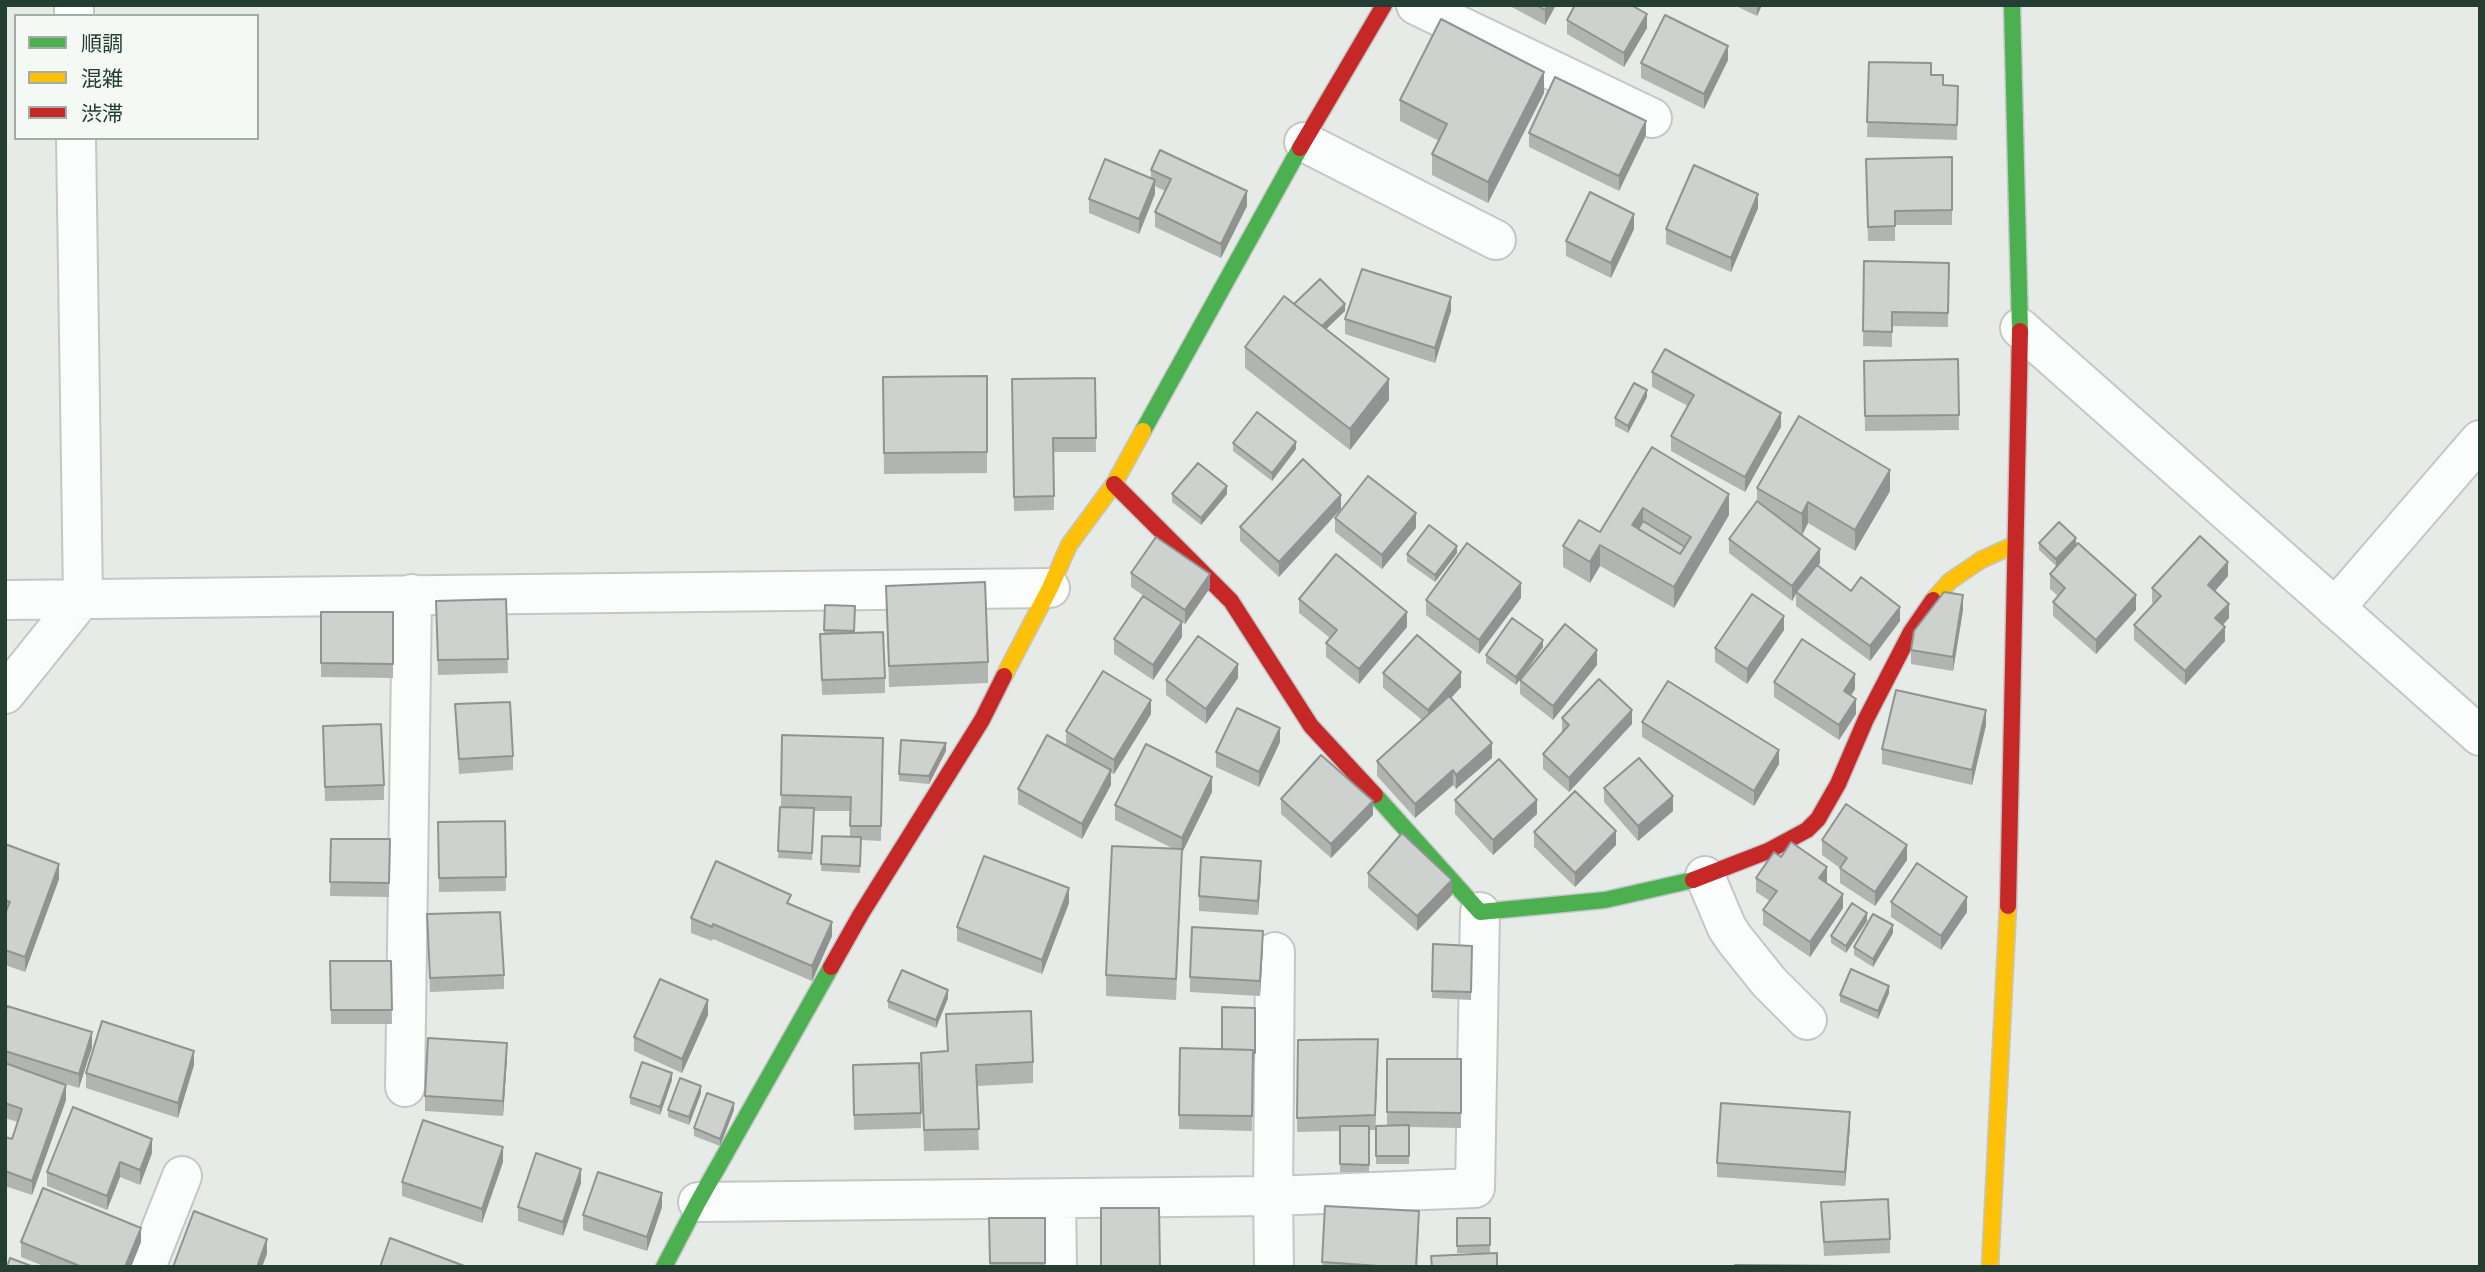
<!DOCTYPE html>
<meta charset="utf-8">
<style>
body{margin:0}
#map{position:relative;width:2485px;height:1272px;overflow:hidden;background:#e6ebe8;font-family:Poppins,"Noto Sans JP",sans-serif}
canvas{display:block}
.frame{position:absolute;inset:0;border:7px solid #243e34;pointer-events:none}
.legend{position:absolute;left:14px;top:14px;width:245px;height:126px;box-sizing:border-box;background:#f4f9f6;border:2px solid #a1aea8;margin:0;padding:9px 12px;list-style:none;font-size:21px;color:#243e34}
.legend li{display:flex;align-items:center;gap:14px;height:35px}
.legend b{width:35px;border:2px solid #a1aea8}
</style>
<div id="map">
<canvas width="2485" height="1272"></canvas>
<div class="frame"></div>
<ul class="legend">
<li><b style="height:9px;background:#4caf50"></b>順調</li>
<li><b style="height:9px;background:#ffc107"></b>混雑</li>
<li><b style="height:9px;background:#c62828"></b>渋滞</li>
</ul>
</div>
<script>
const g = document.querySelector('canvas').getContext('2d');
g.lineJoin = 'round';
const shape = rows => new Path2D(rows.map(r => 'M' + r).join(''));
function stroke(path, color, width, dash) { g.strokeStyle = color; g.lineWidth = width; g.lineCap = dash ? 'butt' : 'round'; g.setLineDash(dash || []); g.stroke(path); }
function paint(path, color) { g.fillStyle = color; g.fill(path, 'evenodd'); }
const street = shape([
 [74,5,74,16],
 [1416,5,1652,118],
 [1304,142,1496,240],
 [2020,328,2480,736],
 [5,600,1050,588],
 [2335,608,2480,440],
 [5,694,83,597,76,138],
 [1705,876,1727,928,1736,941,1769,982,1807,1020],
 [405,1087,412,594],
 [1056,1200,1057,1267],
 [698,1202,1273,1196,1475,1188,1480,912],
 [146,1267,182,1176],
 [1274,1267,1273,1196,1275,952]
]);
const fast = shape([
 [2012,5,2020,331],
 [1143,431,1300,148],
 [1375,795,1480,912,1605,900,1693,880],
 [664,1267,698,1202,831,967]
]);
const slow = shape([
 [1933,600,1950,581,1981,560,2016,544],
 [1004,676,1050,588,1069,545,1114,484,1143,431],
 [1990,1267,2008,906]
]);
const jam = shape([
 [1300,148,1384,5],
 [1114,484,1231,601,1311,726,1375,795],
 [1693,880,1768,851,1807,830,1818,819,1838,784,1866,719,1911,632,1933,600],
 [2008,906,2020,331],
 [831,967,861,914,982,720,1004,676]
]);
stroke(street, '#c3c8c5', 42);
stroke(fast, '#c1c8c5', 19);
stroke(slow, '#c1c8c5', 19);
stroke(jam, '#c1c8c5', 19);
stroke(street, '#fbfcfc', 38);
stroke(fast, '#4caf50', 16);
stroke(slow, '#ffc107', 16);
stroke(jam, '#c62828', 16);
paint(shape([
 [1508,5,1556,5,1545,25],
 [1734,5,1762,5,1757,16],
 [1567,20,1647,28,1624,67,1567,34],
 [1728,60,1704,109,1641,78,1641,63],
 [1869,62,1931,75,1943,85,1958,86,1957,140,1867,137],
 [1544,93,1488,203,1432,175,1432,154,1439,141,1400,121,1400,100],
 [1529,133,1646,135,1619,191,1529,147],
 [1952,157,1952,225,1895,225,1895,241,1868,241,1866,159],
 [1151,170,1247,206,1221,258,1155,227,1155,212,1165,191,1155,186,1155,194,1139,234,1089,213,1089,199,1151,178],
 [1758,208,1731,272,1666,244,1666,229],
 [1634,229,1611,278,1566,256,1566,241],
 [1864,261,1949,263,1948,327,1892,326,1892,347,1863,346],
 [1294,304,1345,311,1326,329,1389,400,1350,450,1245,368,1245,347],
 [1451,311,1435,363,1345,334,1345,319],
 [1958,359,1959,430,1865,431,1864,361],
 [1652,372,1781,427,1745,492,1671,451,1671,436,1688,406,1652,387],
 [987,376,987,473,884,474,883,377],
 [1095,378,1096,452,1054,452,1054,510,1014,511,1012,379],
 [1647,397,1628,433,1615,426,1615,418],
 [1233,443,1296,449,1272,481,1233,451],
 [1652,447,1729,515,1674,608,1600,566,1590,583,1563,567,1563,546,1600,532],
 [1303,459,1279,577,1240,541,1240,527],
 [1757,488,1890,491,1855,551,1808,523,1802,535,1820,563,1818,566,1851,591,1900,621,1870,661,1796,606,1796,594,1792,601,1729,553,1729,539,1757,502],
 [1172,494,1227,494,1201,525,1172,502],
 [1335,518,1416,528,1382,569,1335,532],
 [2039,543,2076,545,2136,610,2096,654,2053,616,2053,602,2058,596,2050,589,2050,574,2056,566,2039,550],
 [1457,553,1435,582,1407,562,1407,554],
 [1131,573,1210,588,1185,624,1131,587],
 [2228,576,2215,591,2229,618,2223,625,2225,641,2185,685,2134,640,2134,625,2154,604,2152,602,2152,588],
 [886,586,988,662,988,683,889,687],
 [1521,598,1479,654,1426,615,1426,600],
 [506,599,508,673,438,675,436,601],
 [1299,599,1407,627,1359,684,1326,657,1326,643,1330,638,1299,613],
 [825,605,855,606,854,633,885,678,885,693,822,695,820,634,824,634],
 [1963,610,1953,671,1911,664,1911,650],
 [321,612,393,612,393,678,321,677],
 [1784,630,1747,684,1715,662,1715,648],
 [1182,637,1153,680,1114,654,1114,639],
 [1543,647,1516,685,1486,663,1486,655],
 [1597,665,1553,720,1520,694,1520,680],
 [1383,673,1461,687,1451,698,1492,758,1456,789,1453,785,1415,818,1377,776,1377,761,1422,720,1383,688],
 [1238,678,1206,724,1166,695,1166,680],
 [1774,682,1855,689,1851,696,1856,714,1839,740,1774,697],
 [455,704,513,756,513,770,459,774],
 [1151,714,1114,774,1111,773,1111,785,1082,839,1018,804,1018,789,1066,746,1066,731],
 [1562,718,1632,724,1569,792,1543,769,1543,754,1562,733],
 [1642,722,1779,764,1754,806,1642,737],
 [1986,725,1972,785,1882,764,1882,749],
 [323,726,384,785,384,800,325,801],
 [782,735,883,738,881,841,861,840,860,873,821,871,822,836,850,837,850,811,814,811,812,860,778,858,780,807,781,807],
 [1280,742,1259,787,1216,767,1216,752],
 [946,751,929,784,899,781,899,774],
 [1604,788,1673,811,1638,841,1604,802],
 [1212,792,1182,853,1176,1000,1106,996,1106,975,1174,849,1115,820,1115,805],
 [1281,799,1373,815,1331,858,1281,814],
 [1455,800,1537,814,1493,855,1455,814],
 [505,821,506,891,439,892,438,822],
 [1534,832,1616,845,1575,887,1534,847],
 [331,839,390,839,389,897,330,896],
 [1822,840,1907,860,1875,906,1840,883,1840,868,1822,855],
 [5,844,59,879,25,972,5,965],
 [1781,857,1827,881,1826,883,1843,908,1810,957,1763,925,1763,910,1770,901,1756,892,1756,878],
 [1368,873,1452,895,1417,931,1368,888],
 [1261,876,1258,915,1199,911,1199,896],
 [1891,902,1967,912,1941,950,1891,917],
 [1069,903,1042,974,957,941,957,927],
 [791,905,832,936,812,981,713,939,712,941,691,933,691,918],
 [427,914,504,975,504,989,430,992],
 [1867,921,1846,953,1831,943,1831,936],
 [1893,933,1873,967,1854,955,1854,947],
 [1433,944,1472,946,1471,1000,1432,998],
 [1263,946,1260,996,1190,992,1190,977],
 [330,961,391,961,392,1024,331,1024],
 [1889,993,1878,1019,1840,1002,1840,995],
 [948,998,936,1028,888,1008,888,1001],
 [1255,1008,1255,1061,1253,1061,1252,1131,1179,1129,1179,1115,1222,1049],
 [5,1012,92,1047,79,1088,52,1080,66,1100,32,1195,5,1186,5,1137,12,1139,18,1122,5,1118],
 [946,1014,1033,1062,1033,1083,977,1086,979,1150,924,1151,921,1053,947,1052],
 [708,1015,682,1073,634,1051,634,1037],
 [1298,1040,1378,1054,1375,1130,1369,1130,1369,1172,1340,1172,1340,1131,1297,1132],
 [507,1058,503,1116,425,1111,425,1096],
 [1387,1059,1461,1059,1461,1128,1409,1127,1409,1164,1376,1164,1376,1126,1387,1126],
 [194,1065,178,1118,86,1088,86,1073],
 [853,1065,921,1113,921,1128,854,1130],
 [672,1080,660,1115,630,1104,630,1097],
 [701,1093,689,1125,668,1117,668,1110],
 [734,1110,720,1146,694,1136,694,1128],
 [1850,1126,1845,1186,1717,1177,1717,1163],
 [152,1153,140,1185,120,1177,107,1210,47,1186,47,1172],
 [503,1162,482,1223,402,1196,402,1182],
 [581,1183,563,1236,518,1221,518,1207],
 [1821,1202,1890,1239,1890,1253,1824,1256],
 [1325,1206,1419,1225,1417,1267,1322,1267],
 [662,1207,647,1251,583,1230,583,1215],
 [989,1218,1045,1218,1045,1267,990,1267],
 [1457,1218,1490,1218,1490,1253,1457,1253],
 [21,1242,141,1242,131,1267,46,1267,21,1257]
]), '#b0b5b2');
paint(shape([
 [1548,5,1556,5,1545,25,1545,10],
 [1759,5,1762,5,1757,16,1757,9],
 [1647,14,1647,28,1624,67,1624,53],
 [1728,46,1728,60,1704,109,1704,94],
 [1544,72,1544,93,1488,203,1488,182],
 [1646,121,1646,135,1619,191,1619,176],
 [1155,180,1155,194,1139,234,1139,219],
 [1247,191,1247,206,1221,258,1221,244],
 [1758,194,1758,208,1731,272,1731,258],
 [1634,214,1634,229,1611,278,1611,263],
 [1451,297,1451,311,1435,363,1435,348],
 [1345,304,1345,311,1317,338,1317,331],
 [1389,379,1389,400,1350,450,1350,429],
 [1647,390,1647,397,1628,433,1628,426],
 [1781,413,1781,427,1745,492,1745,477],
 [1296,442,1296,449,1272,481,1272,473],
 [1890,470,1890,491,1855,551,1855,530],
 [1227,486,1227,494,1201,525,1201,518],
 [1729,494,1729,515,1674,608,1674,587],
 [1341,495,1341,509,1279,577,1279,562],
 [1808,502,1808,523,1802,535,1802,514],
 [1643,508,1643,529,1636,541,1632,525],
 [1416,513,1416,528,1382,569,1382,555],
 [2076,538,2076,545,2056,566,2056,559],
 [1600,545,1600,566,1590,583,1590,562],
 [1457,546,1457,553,1435,582,1435,575],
 [1820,549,1820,563,1798,593,1796,592,1796,594,1792,601,1792,586],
 [2228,562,2228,576,2208,599,2208,585],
 [1210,574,1210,588,1185,624,1185,610],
 [1521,583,1521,598,1479,654,1479,640],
 [1963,595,1963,610,1953,671,1953,657],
 [2136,595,2136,610,2096,654,2096,640],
 [2229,604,2229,618,2215,633,2215,618],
 [1900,607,1900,621,1870,661,1870,646],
 [1407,612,1407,627,1359,684,1359,669],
 [1784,616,1784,630,1747,684,1747,669],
 [1182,622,1182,637,1153,680,1153,665],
 [2225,627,2225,641,2185,685,2185,671],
 [1543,640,1543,647,1516,685,1516,677],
 [1597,650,1597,665,1553,720,1553,706],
 [1238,664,1238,678,1206,724,1206,709],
 [1461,672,1461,687,1428,724,1428,710],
 [1855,674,1855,689,1844,706,1844,691],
 [1856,699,1856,714,1839,740,1839,725],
 [1151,700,1151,714,1114,774,1114,760],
 [1632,710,1632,724,1569,792,1569,778],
 [1986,710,1986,725,1972,785,1972,770],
 [1280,728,1280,742,1259,787,1259,772],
 [946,743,946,751,929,784,929,776],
 [1492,743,1492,758,1456,789,1456,775],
 [1779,750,1779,764,1754,806,1754,791],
 [1111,770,1111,785,1082,839,1082,824],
 [1453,770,1453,785,1415,818,1415,804],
 [1212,777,1212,792,1182,853,1176,1000,1182,838],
 [1673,796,1673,811,1638,841,1638,826],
 [1537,800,1537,814,1493,855,1493,840],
 [1373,801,1373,815,1331,858,1331,844],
 [1616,831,1616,845,1575,887,1575,873],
 [1907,845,1907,860,1875,906,1875,892],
 [1261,861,1261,876,1258,915,1258,901],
 [59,864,59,879,25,972,25,957],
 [1827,867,1827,881,1819,893,1819,878],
 [1452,880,1452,895,1417,931,1417,916],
 [1069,888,1069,903,1042,974,1042,960],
 [1843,894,1843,908,1810,957,1810,942],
 [1967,897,1967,912,1941,950,1941,936],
 [1867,913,1867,921,1846,953,1846,946],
 [832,922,832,936,812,981,812,966],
 [1893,925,1893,933,1873,967,1873,959],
 [1263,931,1263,946,1260,996,1260,981],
 [1889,986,1889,993,1878,1019,1878,1011],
 [948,990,948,998,936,1028,936,1020],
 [708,1000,708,1015,682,1073,682,1059],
 [92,1032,92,1047,79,1088,79,1074],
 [1378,1039,1378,1054,1375,1130,1375,1115],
 [507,1043,507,1058,503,1116,503,1101],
 [194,1051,194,1065,178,1118,178,1103],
 [672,1073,672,1080,660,1115,660,1107],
 [66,1085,66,1100,32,1195,32,1181],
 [701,1086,701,1093,689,1125,689,1117],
 [734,1103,734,1110,720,1146,720,1139],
 [1850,1112,1850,1126,1845,1186,1845,1172],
 [152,1139,152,1153,140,1185,140,1170],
 [503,1147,503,1162,482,1223,482,1209],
 [120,1162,120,1177,107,1210,107,1196],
 [581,1169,581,1183,563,1236,563,1222],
 [662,1193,662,1207,647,1251,647,1237],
 [141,1228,141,1242,131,1267,125,1267],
 [267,1239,267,1254,262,1267,257,1267]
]), '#909391');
const building = shape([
 [1536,5,1548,5,1545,10,1536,5],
 [1575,5,1631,5,1647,14,1624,53,1567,20,1575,5],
 [1665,15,1728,46,1704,94,1641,63,1665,15],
 [1441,19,1544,72,1488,182,1432,154,1447,124,1400,100,1441,19],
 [1869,62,1931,63,1931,75,1943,75,1943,85,1958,86,1957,125,1867,122,1869,62],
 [1555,77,1646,121,1619,176,1529,133,1555,77],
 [1160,150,1247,191,1221,244,1155,212,1171,179,1151,170,1160,150],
 [1952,157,1952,210,1895,211,1895,226,1868,227,1866,159,1952,157],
 [1105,159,1155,180,1139,219,1089,199,1105,159],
 [1694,165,1758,194,1731,258,1666,229,1694,165],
 [1590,192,1634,214,1611,263,1566,241,1590,192],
 [1864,261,1949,263,1948,313,1892,312,1892,332,1863,331,1864,261],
 [1362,269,1451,297,1435,348,1345,319,1362,269],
 [1320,279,1345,304,1322,326,1294,304,1320,279],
 [1284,296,1389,379,1350,429,1245,347,1284,296],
 [1665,349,1781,413,1745,477,1671,436,1694,395,1652,372,1665,349],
 [1958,359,1959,415,1865,416,1864,361,1958,359],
 [987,376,987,452,884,453,883,377,987,376],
 [1095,378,1096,438,1053,438,1054,496,1014,497,1012,379,1095,378],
 [1634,383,1647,390,1628,426,1615,418,1634,383],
 [1257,412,1296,442,1272,473,1233,443,1257,412],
 [1799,416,1890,470,1855,530,1808,502,1802,514,1757,488,1799,416],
 [1652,447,1729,494,1674,587,1600,545,1590,562,1563,546,1579,520,1600,532,1652,447],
 [1643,508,1691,537,1680,554,1632,525,1643,508],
 [1303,459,1341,495,1279,562,1240,527,1303,459],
 [1198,463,1227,486,1201,518,1172,494,1198,463],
 [1368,476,1416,513,1382,555,1335,518,1368,476],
 [1757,501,1820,549,1792,586,1729,539,1757,501],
 [1643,521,1685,547,1680,554,1638,529,1643,521],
 [2059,522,2076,538,2056,559,2039,543,2059,522],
 [1429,525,1457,546,1435,575,1407,554,1429,525],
 [2200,536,2228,562,2208,585,2229,604,2215,618,2225,627,2185,671,2134,625,2161,596,2152,588,2200,536],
 [1156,537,1210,574,1185,610,1131,573,1156,537],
 [1467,543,1521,583,1479,640,1426,600,1467,543],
 [2078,543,2136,595,2096,640,2053,602,2065,588,2050,574,2078,543],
 [1336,554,1407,612,1359,669,1326,643,1337,630,1299,599,1336,554],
 [1817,565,1851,591,1861,577,1900,607,1870,646,1796,592,1817,565],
 [985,582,988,662,889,666,886,586,985,582],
 [1944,592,1963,595,1953,657,1911,650,1914,631,1944,592],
 [1752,594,1784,616,1747,669,1715,648,1752,594],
 [1143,596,1182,622,1153,665,1114,639,1143,596],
 [506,599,508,659,438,660,436,601,506,599],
 [825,605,855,606,854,631,824,630,825,605],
 [321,612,393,612,393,664,321,663,321,612],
 [1512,618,1543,640,1516,677,1486,655,1512,618],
 [1565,624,1597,650,1553,706,1520,680,1565,624],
 [883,632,885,678,822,680,820,634,883,632],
 [1417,635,1461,672,1428,710,1383,673,1417,635],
 [1198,636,1238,664,1206,709,1166,680,1198,636],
 [1802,639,1855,674,1844,691,1856,699,1839,725,1774,682,1802,639],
 [1103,671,1151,700,1114,760,1066,731,1103,671],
 [1599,679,1632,710,1569,778,1543,754,1569,725,1562,718,1599,679],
 [1668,681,1779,750,1754,791,1642,722,1668,681],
 [1896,690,1986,710,1972,770,1882,749,1896,690],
 [1449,696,1492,743,1456,775,1453,770,1415,804,1377,761,1449,696],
 [510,702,513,756,459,759,455,704,510,702],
 [1237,708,1280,728,1259,772,1216,752,1237,708],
 [381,724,384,785,325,787,323,726,381,724],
 [782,735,883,738,881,826,850,826,851,797,781,795,782,735],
 [1047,735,1111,770,1082,824,1018,789,1047,735],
 [901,740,946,743,929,776,899,774,901,740],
 [1146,744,1212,777,1182,838,1115,805,1146,744],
 [1321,755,1373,801,1331,844,1281,799,1321,755],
 [1639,758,1673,796,1638,826,1604,788,1639,758],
 [1499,759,1537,800,1493,840,1455,800,1499,759],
 [1575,791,1616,831,1575,873,1534,832,1575,791],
 [1846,804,1907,845,1875,892,1840,868,1847,858,1822,840,1846,804],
 [780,807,814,808,812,853,778,851,780,807],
 [505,821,506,877,439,878,438,822,505,821],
 [1402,833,1452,880,1417,916,1368,873,1402,833],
 [822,836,861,837,860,866,821,864,822,836],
 [331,839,390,839,389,883,330,882,331,839],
 [1791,842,1827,867,1819,878,1843,894,1810,942,1763,910,1777,891,1756,878,1774,852,1781,857,1791,842],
 [5,844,59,864,25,957,5,950,5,913,10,902,5,900,5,844],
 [1112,846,1182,849,1176,979,1106,975,1112,846],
 [984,856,1069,888,1042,960,957,927,984,856],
 [1201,857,1261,861,1258,901,1199,896,1201,857],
 [716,861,791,895,787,903,832,922,812,966,713,924,712,927,691,918,716,861],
 [1917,863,1967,897,1941,936,1891,902,1917,863],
 [1852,903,1867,913,1846,946,1831,936,1852,903],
 [500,912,504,975,430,978,427,914,500,912],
 [1873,914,1893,925,1873,959,1854,947,1873,914],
 [1192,927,1263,931,1260,981,1190,977,1192,927],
 [1433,944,1472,946,1471,992,1432,991,1433,944],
 [330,961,391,961,392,1010,331,1010,330,961],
 [1851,969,1889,986,1878,1011,1840,995,1851,969],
 [902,970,948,990,936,1020,888,1001,902,970],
 [660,979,708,1000,682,1059,634,1037,660,979],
 [7,1006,92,1032,79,1074,5,1051,5,1012,7,1006],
 [1222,1007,1255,1008,1255,1053,1253,1053,1253,1050,1222,1049,1222,1007],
 [1031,1011,1033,1062,976,1065,979,1129,924,1130,921,1053,948,1051,946,1014,1031,1011],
 [102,1021,194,1051,178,1103,86,1073,102,1021],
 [428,1038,507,1043,503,1101,425,1096,428,1038],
 [1378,1039,1375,1115,1297,1118,1298,1040,1378,1039],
 [1180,1048,1253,1050,1252,1116,1179,1115,1180,1048],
 [1387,1059,1461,1059,1461,1113,1387,1112,1387,1059],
 [642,1062,672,1073,660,1107,630,1097,642,1062],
 [5,1063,66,1085,32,1181,5,1171,5,1137,12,1139,22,1109,5,1103,5,1063],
 [919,1063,921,1113,854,1115,853,1065,919,1063],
 [680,1078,701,1086,689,1117,668,1110,680,1078],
 [707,1093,734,1103,720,1139,694,1128,707,1093],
 [1721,1103,1850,1112,1845,1172,1717,1163,1721,1103],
 [73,1107,152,1139,140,1170,120,1162,107,1196,47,1172,73,1107],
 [423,1120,503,1147,482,1209,402,1182,423,1120],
 [1409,1125,1409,1156,1376,1156,1376,1126,1409,1125],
 [1340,1126,1369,1126,1369,1165,1340,1164,1340,1126],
 [536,1153,581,1169,563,1222,518,1207,536,1153],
 [598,1172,662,1193,647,1237,583,1215,598,1172],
 [43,1188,141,1228,125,1267,82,1267,21,1242,43,1188],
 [1888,1199,1890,1239,1824,1242,1821,1202,1888,1199],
 [1325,1206,1419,1211,1416,1267,1393,1267,1322,1262,1325,1206],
 [1101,1208,1159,1208,1160,1267,1101,1267,1101,1208],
 [194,1211,267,1239,257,1267,173,1267,194,1211],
 [989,1218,1045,1218,1045,1263,990,1263,989,1218],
 [1457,1218,1490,1218,1490,1245,1457,1246,1457,1218],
 [390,1238,467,1267,380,1267,390,1238],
 [1497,1253,1497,1267,1432,1267,1431,1256,1497,1253],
 [10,1258,34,1267,7,1267,10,1258],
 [1735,1265,1854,1266,1854,1267,1735,1267,1735,1265]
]);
paint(building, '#cdd2cf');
stroke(building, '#909391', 2);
</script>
